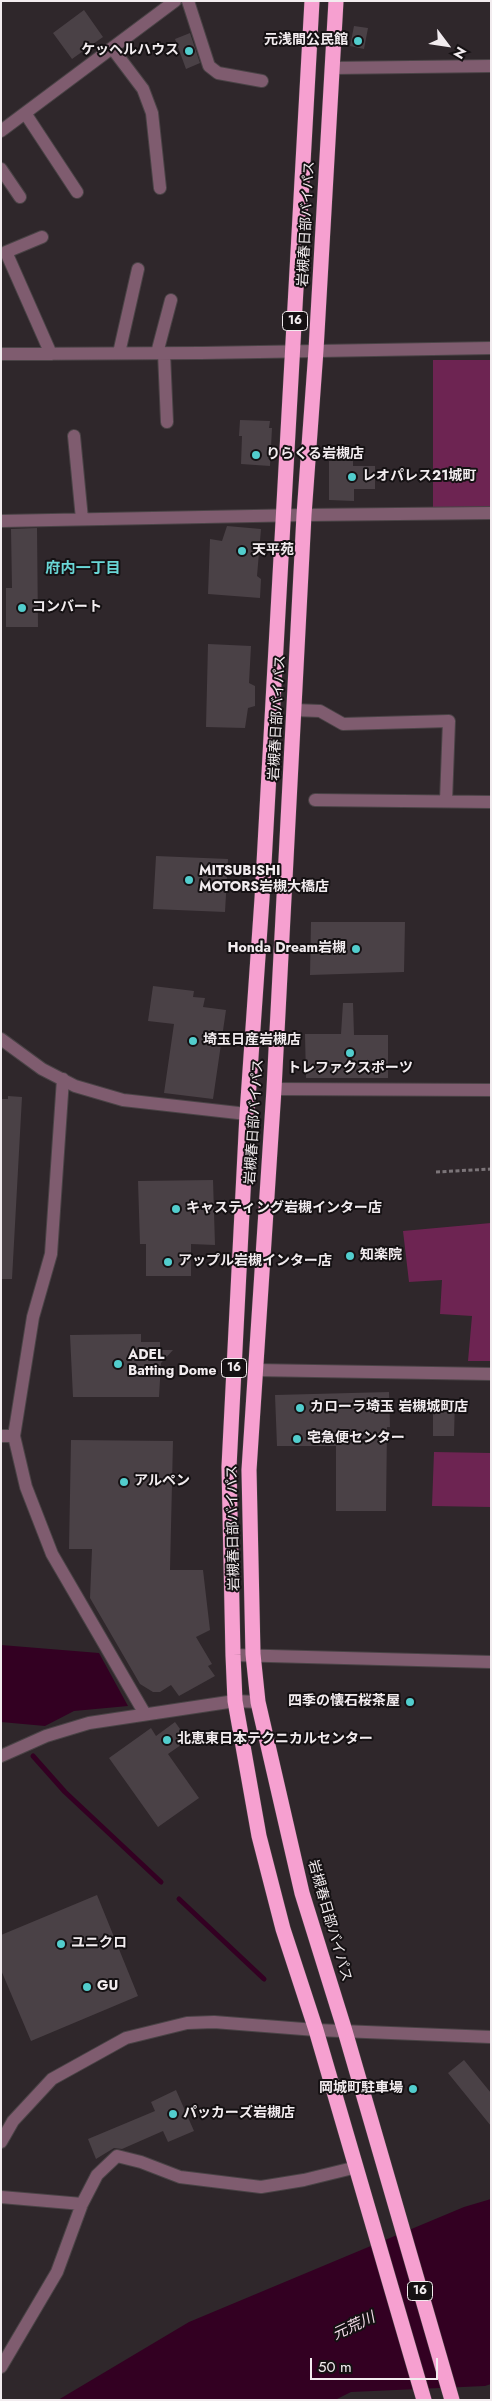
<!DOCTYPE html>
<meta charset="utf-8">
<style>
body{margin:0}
#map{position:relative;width:492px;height:2401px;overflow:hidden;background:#2f272b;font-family:Jost,sans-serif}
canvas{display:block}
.frame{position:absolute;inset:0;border:2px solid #f2ecef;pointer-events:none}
.north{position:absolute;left:422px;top:20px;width:50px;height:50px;-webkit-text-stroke:4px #151113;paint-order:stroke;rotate:121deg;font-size:14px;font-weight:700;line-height:20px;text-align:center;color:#f2ecef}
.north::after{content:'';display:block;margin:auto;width:18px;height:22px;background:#f2ecef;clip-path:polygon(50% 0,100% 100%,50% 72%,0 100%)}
.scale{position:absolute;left:310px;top:2358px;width:128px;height:22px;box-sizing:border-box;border:2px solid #f2ecef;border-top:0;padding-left:6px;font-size:15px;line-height:18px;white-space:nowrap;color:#f2ecef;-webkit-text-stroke:4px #151113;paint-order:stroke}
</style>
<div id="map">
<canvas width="492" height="2401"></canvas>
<div class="frame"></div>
<div class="north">N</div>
<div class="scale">50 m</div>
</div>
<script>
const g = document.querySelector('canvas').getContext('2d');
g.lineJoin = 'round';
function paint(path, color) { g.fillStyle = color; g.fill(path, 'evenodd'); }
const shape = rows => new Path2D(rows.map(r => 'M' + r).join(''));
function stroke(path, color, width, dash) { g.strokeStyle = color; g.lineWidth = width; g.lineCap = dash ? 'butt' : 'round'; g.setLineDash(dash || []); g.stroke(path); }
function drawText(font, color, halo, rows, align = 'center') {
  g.font = font + ' Jost,"Noto Sans JP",sans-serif'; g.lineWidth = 4; g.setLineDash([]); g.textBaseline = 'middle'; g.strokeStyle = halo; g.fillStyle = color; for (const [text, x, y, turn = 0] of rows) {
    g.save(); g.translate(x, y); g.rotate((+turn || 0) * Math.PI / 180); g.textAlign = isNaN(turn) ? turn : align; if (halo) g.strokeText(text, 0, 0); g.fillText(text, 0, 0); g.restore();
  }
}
paint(shape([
 [433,360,491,360,491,508,433,508],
 [491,1223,491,1361,468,1361,472,1316,440,1314,442,1280,409,1282,403,1231],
 [434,1452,491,1453,491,1507,432,1506]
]), '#6d2452');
paint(shape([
 [1,1645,99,1653,128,1706,74,1711,45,1726,1,1722],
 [491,2199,491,2384,485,2386,351,2392,335,2400,58,2400,189,2322,464,2207]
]), '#302');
stroke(shape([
 [33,1756,65,1792,161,1882],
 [179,1899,264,1979]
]), '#302', 5);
paint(shape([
 [84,10,103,37,72,59,53,33],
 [354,26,368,28,364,49,350,46],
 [190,33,200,63,186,69,175,39],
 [240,420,270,421,269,428,272,428,270,466,241,464,242,436,239,436],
 [329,461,353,461,353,466,375,466,375,489,354,489,354,501,329,500],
 [227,526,261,529,257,576,261,579,260,598,208,594,210,539,222,541],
 [37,528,38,627,6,627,6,588,12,588,11,529],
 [208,644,251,646,249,683,255,686,255,706,248,708,245,728,206,727],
 [156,856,228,859,225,912,153,909],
 [311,922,405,922,404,972,310,975],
 [153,986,194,991,193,997,205,998,203,1007,226,1010,213,1099,164,1093,174,1024,148,1021],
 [343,1003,353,1003,354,1035,388,1035,388,1078,306,1078,305,1034,341,1034],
 [8,1096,22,1097,12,1279,1,1279,1,1099,8,1099],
 [213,1180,215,1245,191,1244,191,1276,146,1276,146,1244,140,1244,138,1181],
 [141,1334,141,1342,160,1342,160,1350,173,1350,161,1363,159,1397,73,1397,70,1335],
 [389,1392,390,1427,387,1427,386,1511,336,1511,336,1446,277,1446,275,1395],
 [433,1399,455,1399,454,1436,433,1436],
 [71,1440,173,1441,170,1570,203,1570,210,1630,196,1637,212,1664,208,1666,215,1676,179,1696,171,1685,160,1692,153,1692,140,1684,90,1598,92,1549,69,1549],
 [175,1722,188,1740,168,1754,199,1798,158,1827,109,1758,151,1728,156,1736],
 [97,1895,138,1996,31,2041,1,1970,1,1935],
 [464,2060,491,2093,491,2126,448,2073],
 [176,2090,194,2131,168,2142,163,2131,122,2149,114,2148,96,2159,88,2139,155,2111,151,2102]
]), '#4a4146');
const minor = shape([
 [188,1,209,66,218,73,262,81],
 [112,48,143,89,152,113,160,188],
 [332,68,491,66],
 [25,113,77,192],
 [1,131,175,1],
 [1,169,20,197],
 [42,237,6,252,51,354],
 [119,353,138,269],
 [157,353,171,300],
 [164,353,167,422],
 [1,354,201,353,491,348],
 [74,436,82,519],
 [1,521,304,515,491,513],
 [294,710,320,711,343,724,449,721,446,801],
 [315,800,491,802],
 [1,1039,42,1069,75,1086,123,1100,247,1114],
 [63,1079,51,1254,33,1317,14,1436,26,1487,52,1554,145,1714],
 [274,1089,491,1090],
 [255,1370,491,1374],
 [1,1436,14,1436],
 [233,1655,491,1662],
 [1,1756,46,1736,89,1723,235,1701,258,1702],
 [1,2142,13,2121,52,2079,126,2038,187,2023,214,2022,316,2030,491,2037],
 [1,2197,82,2204],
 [1,2367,57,2272,82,2204,97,2175,117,2156,141,2162,180,2177,261,2187,304,2180,357,2167]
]);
const highway = shape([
 [312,1,262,899,247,1114,229,1467,233,1655,235,1701,259,1836,283,1929,316,2030,424,2400],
 [336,1,316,350,304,515,274,1089,249,1470,253,1654,258,1702,302,1893,345,2031,452,2400]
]);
stroke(minor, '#4a4346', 14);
stroke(highway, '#4a4346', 16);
stroke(shape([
 [436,1172,491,1169]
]), '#7c7579', 3, [4, 2.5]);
stroke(minor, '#7f5c6f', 12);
stroke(highway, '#f6a0d0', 15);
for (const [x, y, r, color] of [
 [358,41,5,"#52cdcd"],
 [189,51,5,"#52cdcd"],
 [256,455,5,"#52cdcd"],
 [352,477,5,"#52cdcd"],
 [242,551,5,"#52cdcd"],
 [22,608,5,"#52cdcd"],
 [189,880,5,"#52cdcd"],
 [356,949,5,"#52cdcd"],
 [193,1041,5,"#52cdcd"],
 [350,1053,5,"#52cdcd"],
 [176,1209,5,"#52cdcd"],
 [350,1256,5,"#52cdcd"],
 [168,1262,5,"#52cdcd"],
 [118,1364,5,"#52cdcd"],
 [300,1408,5,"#52cdcd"],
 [297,1439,5,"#52cdcd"],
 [124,1482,5,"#52cdcd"],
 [410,1702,5,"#52cdcd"],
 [167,1740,5,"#52cdcd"],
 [61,1944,5,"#52cdcd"],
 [87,1987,5,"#52cdcd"],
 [413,2089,5,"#52cdcd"],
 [173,2114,5,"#52cdcd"]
]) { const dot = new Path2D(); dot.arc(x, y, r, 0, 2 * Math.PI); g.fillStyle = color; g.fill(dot); stroke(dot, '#151113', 2); }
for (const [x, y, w] of [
 [295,321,25],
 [234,1368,25],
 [420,2291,25]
]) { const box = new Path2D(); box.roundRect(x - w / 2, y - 9.5, w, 19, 4); g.fillStyle = '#151113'; g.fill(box); stroke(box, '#f2ecef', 1); }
drawText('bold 12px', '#f2ecef', null, [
 ["16",295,321],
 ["16",234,1368],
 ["16",420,2291]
]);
drawText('bold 14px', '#f2ecef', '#151113', [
 ["元浅間公民館",348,41,"right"],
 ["ケッヘルハウス",179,51,"right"],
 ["りらくる岩槻店",266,455],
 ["レオパレス21城町",362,477],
 ["天平苑",252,551],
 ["コンバート",32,608],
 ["MITSUBISHI",199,872],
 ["MOTORS岩槻大橋店",199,888],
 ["Honda Dream岩槻",346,949,"right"],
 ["埼玉日産岩槻店",203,1041],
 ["トレファクスポーツ",350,1069,"center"],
 ["キャスティング岩槻インター店",186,1209],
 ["知楽院",360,1256],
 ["アップル岩槻インター店",178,1262],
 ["ADEL",128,1356],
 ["Batting Dome",128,1372],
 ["カローラ埼玉 岩槻城町店",310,1408],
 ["宅急便センター",307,1439],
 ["アルペン",134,1482],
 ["四季の懐石桜茶屋",400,1702,"right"],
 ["北恵東日本テクニカルセンター",177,1740],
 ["ユニクロ",71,1944],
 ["GU",97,1987],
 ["岡城町駐車場",403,2089,"right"],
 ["パッカーズ岩槻店",183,2114]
], 'left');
drawText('14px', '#f2ecef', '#151113', [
 ["岩槻春日部バイパス",307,224,-87],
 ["岩槻春日部バイパス",278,718,-87],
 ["岩槻春日部バイパス",255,1122,-86],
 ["岩槻春日部バイパス",234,1528,-91],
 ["岩槻春日部バイパス",329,1921,74]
]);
drawText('bold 15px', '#69d6d6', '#151113', [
 ["府内一丁目",83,569]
]);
drawText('italic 15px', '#f2dbe7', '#151113', [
 ["元荒川",354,2327,-25]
]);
</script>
